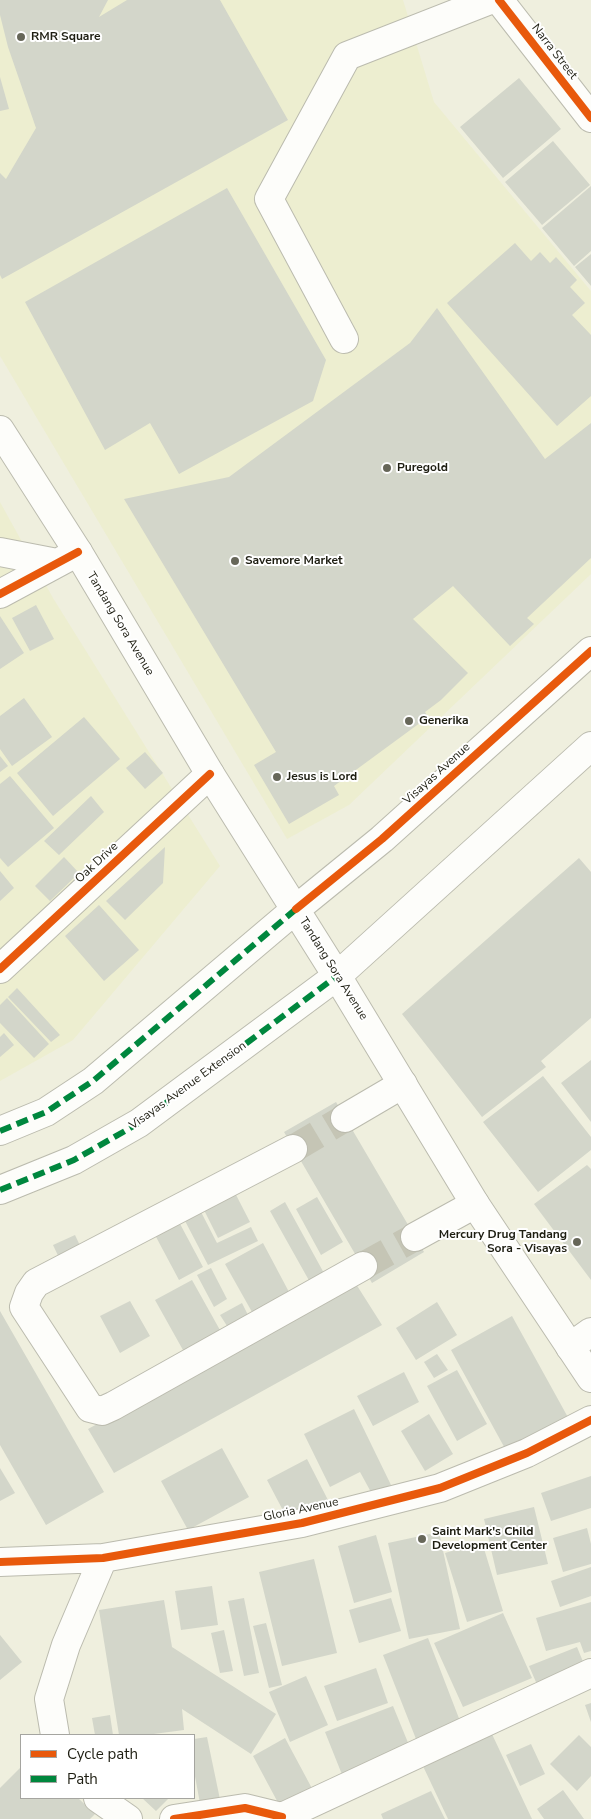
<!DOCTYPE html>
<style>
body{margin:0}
#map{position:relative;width:591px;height:1819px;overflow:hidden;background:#efefde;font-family:"Nunito Sans",sans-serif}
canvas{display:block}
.legend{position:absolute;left:20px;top:1734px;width:175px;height:65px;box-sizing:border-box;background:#fff;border:1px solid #a5a5a0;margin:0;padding:6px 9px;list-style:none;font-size:15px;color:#1e1e12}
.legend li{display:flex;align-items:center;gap:10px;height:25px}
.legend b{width:25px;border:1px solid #a5a5a0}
</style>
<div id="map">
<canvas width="591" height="1819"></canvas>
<ul class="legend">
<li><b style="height:6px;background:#e8590c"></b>Cycle path</li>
<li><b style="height:6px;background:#00873e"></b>Path</li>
</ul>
</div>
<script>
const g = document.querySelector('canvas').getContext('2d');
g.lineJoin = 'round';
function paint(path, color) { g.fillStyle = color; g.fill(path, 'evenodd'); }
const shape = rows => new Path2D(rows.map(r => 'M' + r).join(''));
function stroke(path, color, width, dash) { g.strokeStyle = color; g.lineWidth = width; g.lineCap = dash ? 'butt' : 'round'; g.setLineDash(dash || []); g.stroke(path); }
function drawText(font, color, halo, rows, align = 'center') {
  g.font = font + ' "Nunito Sans",sans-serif'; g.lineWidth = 4; g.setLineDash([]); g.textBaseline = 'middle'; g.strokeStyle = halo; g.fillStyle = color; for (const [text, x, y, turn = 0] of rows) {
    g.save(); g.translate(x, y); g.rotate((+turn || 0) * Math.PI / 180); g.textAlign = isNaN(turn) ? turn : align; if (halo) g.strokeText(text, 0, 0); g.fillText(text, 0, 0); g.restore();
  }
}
paint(shape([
 [0,0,403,0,434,102,591,291,591,574,349,805,287,839,0,356],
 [0,502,53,598,220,866,73,1040,0,1081]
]), '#edeed0');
paint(shape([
 [0,0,108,0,99,17,127,0,220,0,288,120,2,279,0,275,0,173,6,179,36,128,8,47,0,15],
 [0,77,9,109,0,111],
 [519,78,561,129,503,178,460,127],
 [553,141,590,185,542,225,505,182],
 [591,186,591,251,574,266,542,228],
 [227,188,326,360,313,401,179,474,150,423,105,450,25,302],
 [515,243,531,261,540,252,550,263,556,257,577,280,570,287,585,303,572,315,591,335,591,396,557,426,447,303],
 [591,254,591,286,575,267],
 [437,308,545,459,591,423,591,558,527,618,534,624,510,646,453,586,413,619,468,673,441,700,425,712,428,717,334,786,339,795,289,824,254,765,276,752,124,499,229,477,410,343],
 [36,605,54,639,30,651,12,618],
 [0,616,24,653,0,669],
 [24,698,52,737,12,766,0,749,0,716],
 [84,717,120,759,53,816,17,773],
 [145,752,163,773,145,789,126,768],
 [0,756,8,766,0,772],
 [10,776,54,828,8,867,0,858,0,784],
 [91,796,104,812,59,855,44,841],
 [165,847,163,883,125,920,106,901],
 [64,857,79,873,50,901,35,886],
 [579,858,591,872,591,1018,541,1061,546,1067,482,1117,402,1014],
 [0,871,14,888,0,901],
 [99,905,139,950,104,981,65,936],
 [17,988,60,1035,51,1042,8,997],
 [7,998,49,1044,34,1058,0,1023,0,1005],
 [4,1033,14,1045,0,1057,0,1037],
 [591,1060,591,1122,561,1083],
 [543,1076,591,1137,591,1150,538,1192,483,1122],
 [336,1102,424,1252,372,1283,284,1132],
 [587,1165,591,1169,591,1280,534,1204],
 [234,1191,250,1222,218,1238,202,1206],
 [317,1197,343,1242,321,1255,296,1209],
 [285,1202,325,1275,311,1284,270,1211],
 [200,1210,217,1243,251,1227,258,1241,208,1265,184,1219],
 [179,1222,203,1267,179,1280,155,1235],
 [75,1235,84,1254,62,1264,53,1245],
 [263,1243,289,1292,252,1312,225,1264],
 [211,1268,227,1299,214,1307,197,1275],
 [192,1280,225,1339,188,1359,155,1300],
 [356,1284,382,1325,114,1473,88,1429],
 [130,1301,150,1336,120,1353,100,1316],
 [437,1302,457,1335,416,1360,396,1328],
 [242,1303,249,1317,229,1329,220,1315],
 [0,1311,104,1492,46,1525,0,1445],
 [512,1316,570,1421,508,1454,451,1350],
 [437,1354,448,1370,434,1378,424,1362],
 [457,1370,487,1424,457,1441,427,1386],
 [404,1372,419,1402,373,1426,357,1396],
 [354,1409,391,1485,372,1494,360,1472,330,1487,304,1434],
 [429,1414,453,1454,425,1471,401,1431],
 [222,1448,249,1497,188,1530,161,1481],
 [307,1459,328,1500,288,1520,267,1480],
 [0,1468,15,1493,0,1501],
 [591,1476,591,1508,551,1521,541,1493],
 [534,1507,548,1564,497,1575,484,1519],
 [587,1528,591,1544,591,1564,563,1572,553,1538],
 [439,1532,460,1629,409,1639,388,1543],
 [376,1535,392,1592,354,1603,338,1546],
 [482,1542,503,1611,467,1622,445,1553],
 [314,1559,337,1653,282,1666,259,1572],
 [591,1567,591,1596,560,1607,551,1581],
 [212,1586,218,1625,181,1630,175,1591],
 [244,1598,259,1673,244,1676,228,1601],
 [391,1598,401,1631,359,1643,349,1610],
 [164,1600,172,1647,276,1714,251,1754,182,1709,184,1730,146,1735,119,1735,99,1610],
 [591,1602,591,1651,584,1653,580,1642,546,1651,536,1618],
 [503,1613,532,1678,463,1707,434,1643],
 [266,1623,282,1685,269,1688,253,1626],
 [224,1630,233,1671,220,1673,211,1633],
 [0,1635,22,1662,0,1680],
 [428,1638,460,1721,416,1739,383,1655],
 [577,1647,586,1669,539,1689,529,1666],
 [376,1668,388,1703,337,1721,324,1686],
 [306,1676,328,1725,290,1742,269,1692],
 [591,1703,591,1722,585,1705],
 [393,1706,411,1750,343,1777,325,1732],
 [110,1715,113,1735,95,1735,92,1718],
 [491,1732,532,1819,448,1819,422,1764],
 [579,1735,591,1747,591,1776,577,1791,550,1764],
 [207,1737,222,1809,202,1814,194,1771,194,1739],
 [285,1738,315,1794,283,1812,253,1756],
 [531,1744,545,1774,520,1786,506,1755],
 [21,1767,21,1798,78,1798,95,1814,90,1819,0,1819,0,1788],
 [563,1790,584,1819,544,1819,537,1809],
 [431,1791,445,1819,383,1819,381,1814],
 [142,1798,169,1798,156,1811]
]), '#d3d6ca');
stroke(shape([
 [293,1149,345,1118],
 [363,1266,415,1237]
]), '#c5c5b5', 28, [28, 14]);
const minor = shape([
 [499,0,591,118],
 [344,339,269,199,347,56,490,0],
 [0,552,57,563],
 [0,594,78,552],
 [0,969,210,774],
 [345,1118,403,1084],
 [0,1131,46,1112,93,1081,296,909],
 [293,1149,36,1283,29,1293,24,1307,90,1408,102,1411,113,1406,363,1266],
 [0,1190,74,1160,139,1123,337,976],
 [415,1237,475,1204],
 [570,1347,591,1332],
 [0,1562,103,1558,302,1523,440,1488,527,1453,591,1420],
 [55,1735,49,1699,66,1645,103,1558],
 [98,1798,128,1819],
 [174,1819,245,1808,282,1817,591,1673]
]);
const major = shape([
 [0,430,78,552,210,774,337,976,475,1204,591,1378],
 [296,909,382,839,591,651],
 [337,976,591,746]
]);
stroke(minor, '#bbbbae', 30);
stroke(major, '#bbbbae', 30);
stroke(minor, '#fdfdfa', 28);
stroke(major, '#fdfdfa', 28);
stroke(shape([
 [0,1131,46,1112,93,1081,296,909],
 [0,1190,74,1160,139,1123,337,976]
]), '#00873e', 6, [12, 6]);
stroke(shape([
 [499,0,591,118],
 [0,594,78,552],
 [296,909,382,839,591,651],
 [0,969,210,774],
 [0,1562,103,1558,302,1523,440,1488,527,1453,591,1420],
 [174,1819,245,1808,282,1817]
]), '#e8590c', 8);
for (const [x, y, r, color] of [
 [21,37,5,"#676759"],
 [387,468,5,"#676759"],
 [235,561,5,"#676759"],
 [409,721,5,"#676759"],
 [277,777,5,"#676759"],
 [577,1242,5,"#676759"],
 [422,1539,5,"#676759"]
]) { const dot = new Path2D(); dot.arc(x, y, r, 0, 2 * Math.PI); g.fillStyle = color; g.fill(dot); stroke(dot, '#fff', 2); }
drawText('bold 12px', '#1e1e12', '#fff', [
 ["RMR Square",31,37],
 ["Puregold",397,468],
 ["Savemore Market",245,561],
 ["Generika",419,721],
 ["Jesus is Lord",287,777],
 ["Mercury Drug Tandang",567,1235,"right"],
 ["Sora - Visayas",567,1249,"right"],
 ["Saint Mark's Child",432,1532],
 ["Development Center",432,1546]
], 'left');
drawText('12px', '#1e1e12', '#fff', [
 ["Narra Street",554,52,52],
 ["Tandang Sora Avenue",120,624,59],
 ["Visayas Avenue",437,774,-42],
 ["Oak Drive",97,863,-43],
 ["Tandang Sora Avenue",333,969,58],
 ["Visayas Avenue Extension",188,1086,-36],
 ["Gloria Avenue",301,1510,-12]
]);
</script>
